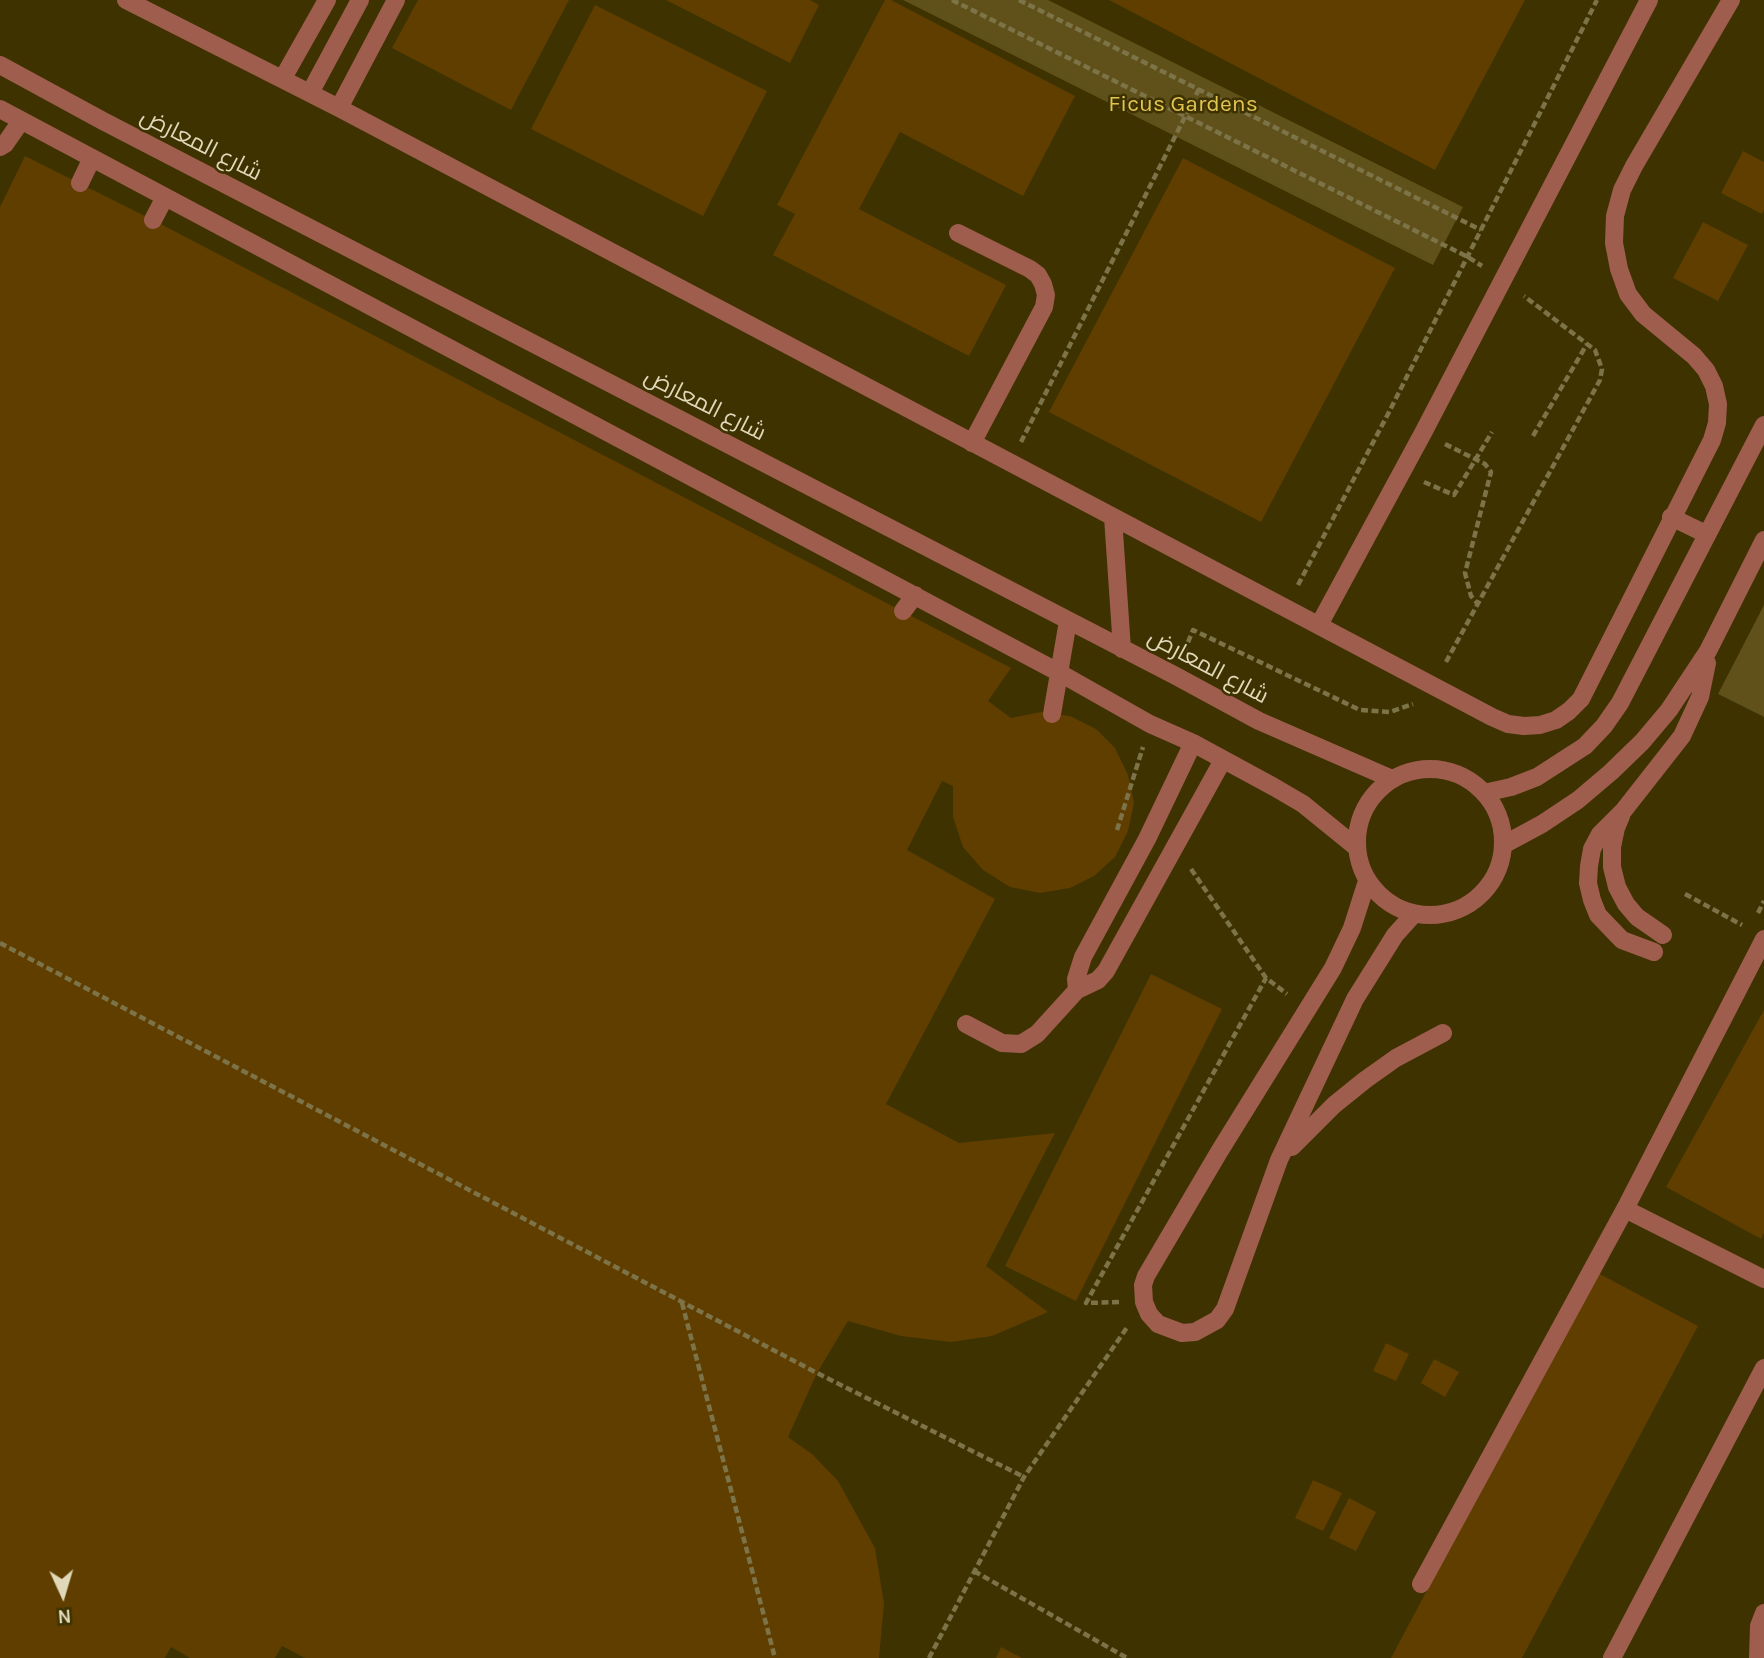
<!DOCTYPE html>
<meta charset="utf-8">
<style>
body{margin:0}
#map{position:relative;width:1764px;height:1658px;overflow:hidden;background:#3d3200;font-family:Karla,sans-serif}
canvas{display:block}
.north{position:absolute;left:28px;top:1560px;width:70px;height:70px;-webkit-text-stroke:5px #3d3200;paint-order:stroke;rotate:176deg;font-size:19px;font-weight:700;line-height:28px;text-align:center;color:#e0d8b8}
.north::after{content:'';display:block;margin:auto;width:24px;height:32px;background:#e0d8b8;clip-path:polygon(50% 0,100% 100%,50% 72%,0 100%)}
</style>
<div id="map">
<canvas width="1764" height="1658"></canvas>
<div class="north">N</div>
</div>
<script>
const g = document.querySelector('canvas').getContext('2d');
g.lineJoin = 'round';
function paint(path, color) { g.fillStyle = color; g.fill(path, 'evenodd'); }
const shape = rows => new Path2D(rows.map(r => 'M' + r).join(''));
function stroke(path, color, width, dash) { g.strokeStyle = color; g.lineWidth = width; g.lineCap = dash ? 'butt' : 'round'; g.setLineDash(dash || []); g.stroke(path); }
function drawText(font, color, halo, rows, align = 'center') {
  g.font = font + ' Karla,Cairo,sans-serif'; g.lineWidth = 5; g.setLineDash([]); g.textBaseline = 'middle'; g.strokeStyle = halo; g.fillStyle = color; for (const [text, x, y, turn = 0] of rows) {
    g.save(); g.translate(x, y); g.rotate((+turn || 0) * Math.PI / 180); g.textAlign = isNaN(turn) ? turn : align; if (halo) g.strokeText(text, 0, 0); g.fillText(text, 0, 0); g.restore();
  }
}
paint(shape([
 [903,0,1048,0,1463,207,1433,265],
 [1764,605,1764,717,1718,694]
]), '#5f5119');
paint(shape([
 [418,0,569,0,511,110,392,48],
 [666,0,810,0,819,5,790,63],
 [885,0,891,0,1075,96,1023,196,900,132,859,209,1006,285,969,356,773,255,795,214,777,205],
 [1109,0,1525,0,1435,170],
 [595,5,767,91,703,216,531,129],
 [1743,151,1764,162,1764,210,1762,214,1721,193],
 [25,156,153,220,1011,668,988,701,1011,718,1041,712,1070,716,1096,729,1115,748,1128,775,1134,803,1128,831,1115,857,1094,876,1070,888,1040,893,1010,887,983,870,963,847,953,817,953,786,942,781,907,850,995,899,886,1104,959,1143,1055,1133,986,1266,1048,1312,992,1336,951,1342,901,1336,848,1321,817,1373,788,1437,812,1454,838,1481,875,1548,884,1603,879,1658,305,1658,282,1646,275,1658,190,1658,171,1647,165,1658,0,1658,0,207],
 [1183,158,1395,268,1261,522,1049,412],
 [1703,222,1748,245,1718,301,1673,278],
 [1151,974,1222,1009,1076,1301,1005,1266],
 [1764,1010,1764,1233,1761,1239,1666,1187],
 [1596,1272,1698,1326,1522,1658,1391,1658],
 [1386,1343,1409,1354,1396,1381,1373,1371],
 [1434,1359,1459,1372,1445,1397,1421,1383],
 [1313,1480,1342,1493,1323,1531,1295,1518],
 [1349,1498,1376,1512,1356,1551,1329,1538],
 [1001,1647,1022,1658,996,1658]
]), '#5f3e00');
stroke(shape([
 [952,0,1468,257,1482,266],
 [1019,0,1481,230],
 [1533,436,1587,344],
 [1021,442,1199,89],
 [1445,444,1485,464,1491,472,1465,573,1471,596,1478,604],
 [1424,482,1454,495,1492,432],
 [1298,585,1388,414,1597,0],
 [1184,652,1193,630,1360,710,1390,712,1413,704],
 [1446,662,1600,380,1602,369,1595,350,1524,296],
 [1117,830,1143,747],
 [1191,869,1266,978,1287,994],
 [1685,894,1742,925],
 [1758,913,1764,901],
 [0,943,817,1373,1024,1477],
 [1119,1302,1086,1303,1266,978],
 [682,1303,775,1658],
 [974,1571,1127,1658],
 [929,1658,1024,1477,1128,1326]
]), '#7d7348', 4.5, [7, 3.5]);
stroke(shape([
 [126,0,339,108,1492,717,1508,724,1524,726,1540,725,1556,720,1569,711,1581,699,1712,440,1717,423,1718,404,1714,386,1706,370,1694,356,1643,314,1628,294,1619,269,1614,243,1615,216,1622,190,1634,166,1731,0],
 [0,65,103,121,1174,675,1259,721,1392,779],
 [283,78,327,0],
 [310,93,360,0],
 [339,108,396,0],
 [0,109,1058,672,1150,724,1193,743,1274,787,1303,804,1356,847],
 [0,147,5,144,21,121],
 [80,183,92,158],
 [153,220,165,197],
 [958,233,1030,269,1038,275,1043,284,1046,295,1044,307,972,443],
 [1113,517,1122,649],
 [1671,517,1706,534],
 [903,611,915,595],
 [1319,625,1423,433,1649,0],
 [1052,714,1068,621],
 '1357 842a73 73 0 1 1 146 0a73 73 0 1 1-146 0Z',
 [1484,793,1511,787,1537,777,1585,746,1604,726,1620,703,1764,425],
 [1621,816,1616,828,1612,847,1612,867,1617,887,1626,904,1637,917,1663,935],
 [1503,845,1542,824,1578,800,1611,772,1642,742,1669,710,1708,651,1764,540],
 [1367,881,1352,928,1333,968,1219,1152,1146,1276,1143,1285,1144,1302,1149,1314,1158,1324,1182,1333,1195,1332,1217,1320,1225,1309,1279,1160,1355,999,1395,935,1414,914],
 [1654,952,1622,940,1598,915,1592,900,1588,883,1589,866,1592,849,1600,834,1624,810,1682,736,1700,697,1707,663],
 [1077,990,1076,979,1083,957,1147,839,1193,743],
 [966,1024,1002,1043,1021,1044,1037,1034,1077,990,1098,980,1106,971,1223,760],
 [1292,1147,1334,1105,1365,1080,1396,1058,1443,1033],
 [1625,1209,1764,1279],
 [1421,1584,1625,1209,1764,939],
 [1612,1658,1764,1368],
 [1758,1658,1759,1626,1764,1613]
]), '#9f5d4d', 18);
drawText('23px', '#e1c452', '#3d3200', [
 ["Ficus Gardens",1183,104]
]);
drawText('23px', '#e0d8b8', '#3d3200', [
 ["شارع المعارض",201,145,27],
 ["شارع المعارض",705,405,27],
 ["شارع المعارض",1208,667,28]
]);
</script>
